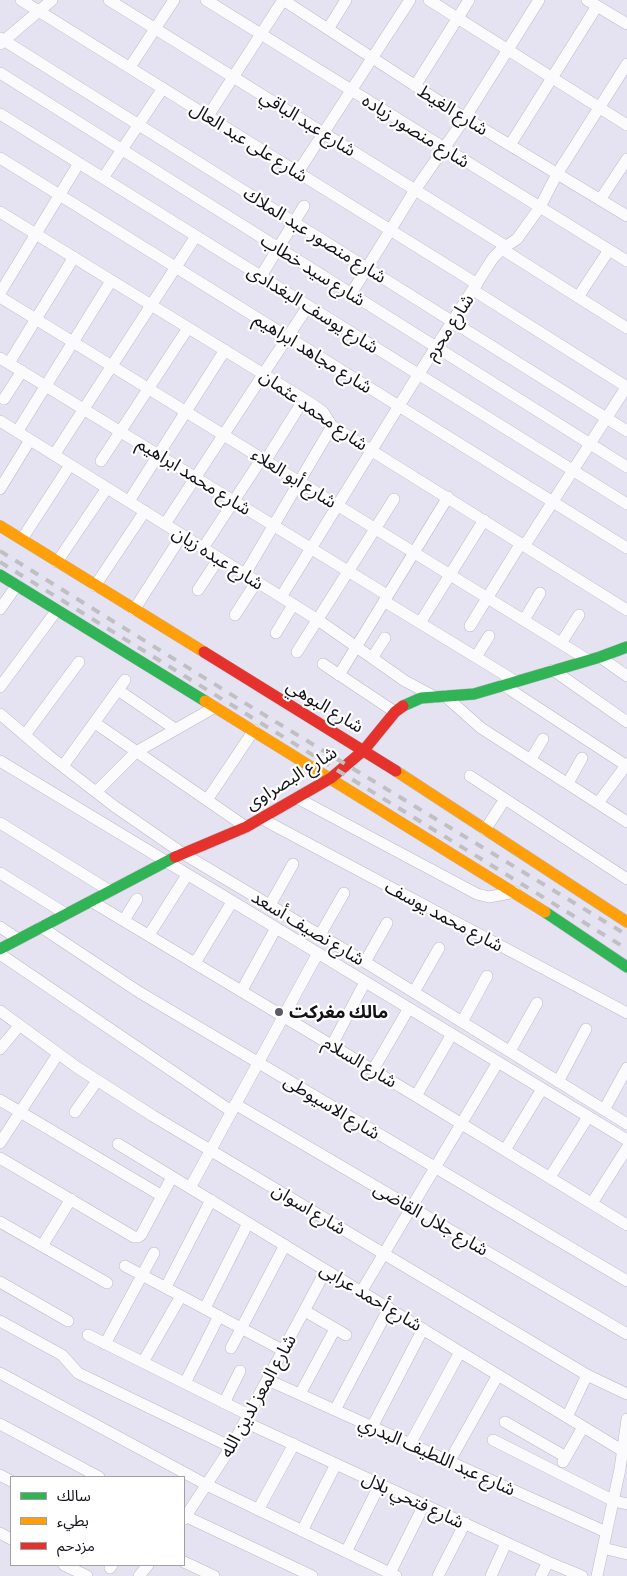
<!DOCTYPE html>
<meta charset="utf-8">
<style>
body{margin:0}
#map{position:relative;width:627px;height:1576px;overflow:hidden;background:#e5e3f1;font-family:Barlow,"Noto Sans Arabic",sans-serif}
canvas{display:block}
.legend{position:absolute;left:10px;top:1476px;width:175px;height:90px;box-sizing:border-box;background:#fff;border:1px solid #a1a0a3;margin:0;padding:6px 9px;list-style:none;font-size:15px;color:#13111a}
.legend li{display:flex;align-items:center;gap:10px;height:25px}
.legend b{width:25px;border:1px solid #a1a0a3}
</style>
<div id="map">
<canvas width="627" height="1576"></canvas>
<ul class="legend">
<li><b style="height:6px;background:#30b455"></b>سالك</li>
<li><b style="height:6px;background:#ff9f0a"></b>بطيء</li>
<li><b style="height:6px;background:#e5322d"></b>مزدحم</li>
</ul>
</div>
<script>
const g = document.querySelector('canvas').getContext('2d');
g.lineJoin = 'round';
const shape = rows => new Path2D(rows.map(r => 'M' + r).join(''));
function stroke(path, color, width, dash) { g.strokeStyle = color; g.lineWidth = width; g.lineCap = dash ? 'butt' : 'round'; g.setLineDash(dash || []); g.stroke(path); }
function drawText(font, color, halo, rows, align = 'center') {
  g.font = font + ' Barlow,"Noto Sans Arabic",sans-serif'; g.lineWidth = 4.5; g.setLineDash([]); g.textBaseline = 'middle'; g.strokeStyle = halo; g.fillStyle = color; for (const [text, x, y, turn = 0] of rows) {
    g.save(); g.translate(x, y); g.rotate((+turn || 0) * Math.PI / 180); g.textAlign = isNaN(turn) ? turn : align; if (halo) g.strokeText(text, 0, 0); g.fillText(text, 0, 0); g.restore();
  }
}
const street = shape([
 [21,0,477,284],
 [109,0,507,247],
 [206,0,627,261],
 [283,0,465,118,627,216],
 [429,0,627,125],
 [587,0,627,24],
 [328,29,346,0],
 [0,38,627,431],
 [0,44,52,0],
 [130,67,174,0],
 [0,73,627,467],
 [415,86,469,0],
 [0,114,627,504],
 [208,116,283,0],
 [510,145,597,6],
 [0,158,627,548],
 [298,172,410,0],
 [103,178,163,88],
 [600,200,627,159],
 [0,212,312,404,323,412,332,426,627,610],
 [502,249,627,328],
 [261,276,304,206],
 [473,290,627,387],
 [0,293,79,163],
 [351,294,415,190,465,118,539,0],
 [0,297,588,660],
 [578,297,609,250],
 [0,358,387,595],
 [9,363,74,257],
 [4,399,22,371],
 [0,421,318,620,405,681,435,697],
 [17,432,111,281],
 [54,455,196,236],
 [266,460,304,399],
 [101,461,188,328],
 [0,489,30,440],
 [129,501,225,350],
 [165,524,308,306],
 [22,539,70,465],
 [525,545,627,386],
 [203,548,262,458],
 [57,562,107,488],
 [245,574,332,426],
 [95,586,145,511],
 [198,590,219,558],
 [281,597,418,375,493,258,502,249,517,239,540,207,557,174,627,64],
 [384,601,515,681],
 [0,609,17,585],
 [134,610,182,535],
 [235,615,257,581],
 [524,620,540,593],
 [420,623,484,520],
 [470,626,521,543],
 [276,633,293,605],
 [561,643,579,615],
 [297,652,394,499],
 [476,657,489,636],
 [600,657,627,676],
 [372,658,385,638],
 [323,664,395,712],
 [553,670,627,722],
 [339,675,448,497],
 [503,685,627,766],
 [0,687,57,610],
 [118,690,175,729],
 [445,696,481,728,627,822],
 [0,714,48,755,114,806,182,853,365,962,627,1124],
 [95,723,246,827],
 [25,735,79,662],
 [531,759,543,739],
 [0,761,627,1140],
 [63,766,125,680],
 [470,776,627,879],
 [568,783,582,758],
 [96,792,136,752,215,707],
 [297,798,477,894,489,897,515,892],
 [207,800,254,730],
 [598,803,627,764],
 [262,819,627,1013],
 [0,823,110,891],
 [485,830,505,799],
 [0,873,66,914],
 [91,901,416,1096,627,1225],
 [270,905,293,864],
 [124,920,137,899],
 [0,927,18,939],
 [41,927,139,992,627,1281],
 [149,935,187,875],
 [320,935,344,893],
 [0,954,231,1111],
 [365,962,387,923],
 [195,963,232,902],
 [242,990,276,928],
 [414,992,439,948],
 [0,1011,78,1068,153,1116,587,1375,627,1394],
 [462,1022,487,976],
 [332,1045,365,982],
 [0,1049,19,1026],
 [510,1051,537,1003],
 [373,1070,409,1008],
 [558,1082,586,1029],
 [416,1096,452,1034],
 [0,1100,162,1196],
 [235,1104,627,1334],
 [604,1110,627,1068],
 [75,1112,97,1081],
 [0,1143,58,1054],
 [118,1144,623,1451],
 [505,1150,542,1089],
 [0,1158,134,1237,138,1237,141,1235,172,1177],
 [550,1177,588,1117],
 [190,1188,318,953],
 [592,1203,627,1148],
 [0,1222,107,1283],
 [42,1246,71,1199],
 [125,1266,284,1351],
 [0,1282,68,1321],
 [166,1287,211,1200],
 [361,1292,498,1062],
 [205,1308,248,1223],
 [305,1311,346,1335],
 [0,1321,62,1355,78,1373,231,1447],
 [88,1335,249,1415],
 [105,1344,154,1253],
 [231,1348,285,1245],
 [143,1362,181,1296],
 [0,1373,207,1485,396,1576],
 [268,1380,606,1532],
 [185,1383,219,1316],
 [300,1394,335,1329],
 [224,1403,240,1371],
 [335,1410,389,1308],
 [567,1417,587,1375],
 [245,1422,548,1562,582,1576],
 [505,1422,566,1457],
 [0,1424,99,1477],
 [372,1427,423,1329],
 [493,1440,614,1501,627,1504],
 [410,1444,460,1352],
 [449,1462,498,1375],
 [563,1462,583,1427],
 [0,1475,11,1481],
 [258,1510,294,1444],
 [185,1516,312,1576],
 [184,1519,231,1447,326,1270],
 [302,1531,336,1464],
 [0,1533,11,1539],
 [603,1548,627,1554],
 [346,1552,380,1484],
 [184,1562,214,1576],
 [64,1565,87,1576],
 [110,1568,112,1565],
 [390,1573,424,1505],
 [139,1576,148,1565],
 [438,1576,465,1523],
 [491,1576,506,1543],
 [541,1576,548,1562],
 [597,1576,620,1469,627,1419]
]);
const fast = shape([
 [0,575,205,701],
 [403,706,421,698,474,694,600,657,627,647],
 [545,912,627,967],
 [0,949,175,857]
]);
const slow = shape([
 [0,526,204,652],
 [205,701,545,912],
 [396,771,627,922]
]);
const jam = shape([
 [204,652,396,771],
 [175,857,246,827,331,778,364,750,395,712,403,706]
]);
stroke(street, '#bbb9c4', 12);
stroke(fast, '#bbb9c4', 12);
stroke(slow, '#bbb9c4', 12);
stroke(jam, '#bbb9c4', 12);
stroke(street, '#fbfbfd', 11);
stroke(fast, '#30b455', 11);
stroke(slow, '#ff9f0a', 11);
stroke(jam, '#e5322d', 11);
stroke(shape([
 [0,551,253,708,627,935],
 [0,562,627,949]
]), '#c0c0c4', 4, [9, 9]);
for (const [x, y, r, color] of [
 [279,1012,5,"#5c5a65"]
]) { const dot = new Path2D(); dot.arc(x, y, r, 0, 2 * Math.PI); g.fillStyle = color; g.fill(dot); stroke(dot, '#fff', 2); }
drawText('18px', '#13111a', '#fff', [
 ["شارع الغيط",453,110,32],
 ["شارع عبد الباقي",308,123,32],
 ["شارع منصور زياده",416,131,32],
 ["شارع على عبد العال",249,142,32],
 ["شارع منصور عبد الملاك",315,235,32],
 ["شارع سيد خطاب",313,270,32],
 ["شارع يوسف البغدادى",313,309,32],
 ["شارع محرم",449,327,-57],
 ["شارع مجاهد ابراهيم",313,353,32],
 ["شارع محمد عثمان",314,410,35],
 ["شارع محمد ابراهيم",194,476,32],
 ["شارع أبو العلاء",294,478,32],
 ["شارع عبده زيان",218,558,32],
 ["شارع البوهي",325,706,31],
 ["شارع البصراوى",291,778,-32],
 ["شارع محمد يوسف",444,916,28],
 ["شارع نصيف أسعد",308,928,31],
 ["شارع السلام",360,1062,31],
 ["شارع الاسيوطى",332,1107,31],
 ["شارع اسوان",309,1209,31],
 ["شارع جلال القاضى",431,1219,30],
 ["شارع أحمد عرابى",371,1297,31],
 ["شارع المعز لدين الله",258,1396,-61],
 ["شارع عبد اللطيف البدري",437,1456,24],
 ["شارع فتحي بلال",413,1500,25]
]);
drawText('bold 18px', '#13111a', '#fff', [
 ["مالك مغركت",289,1012]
], 'left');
</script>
